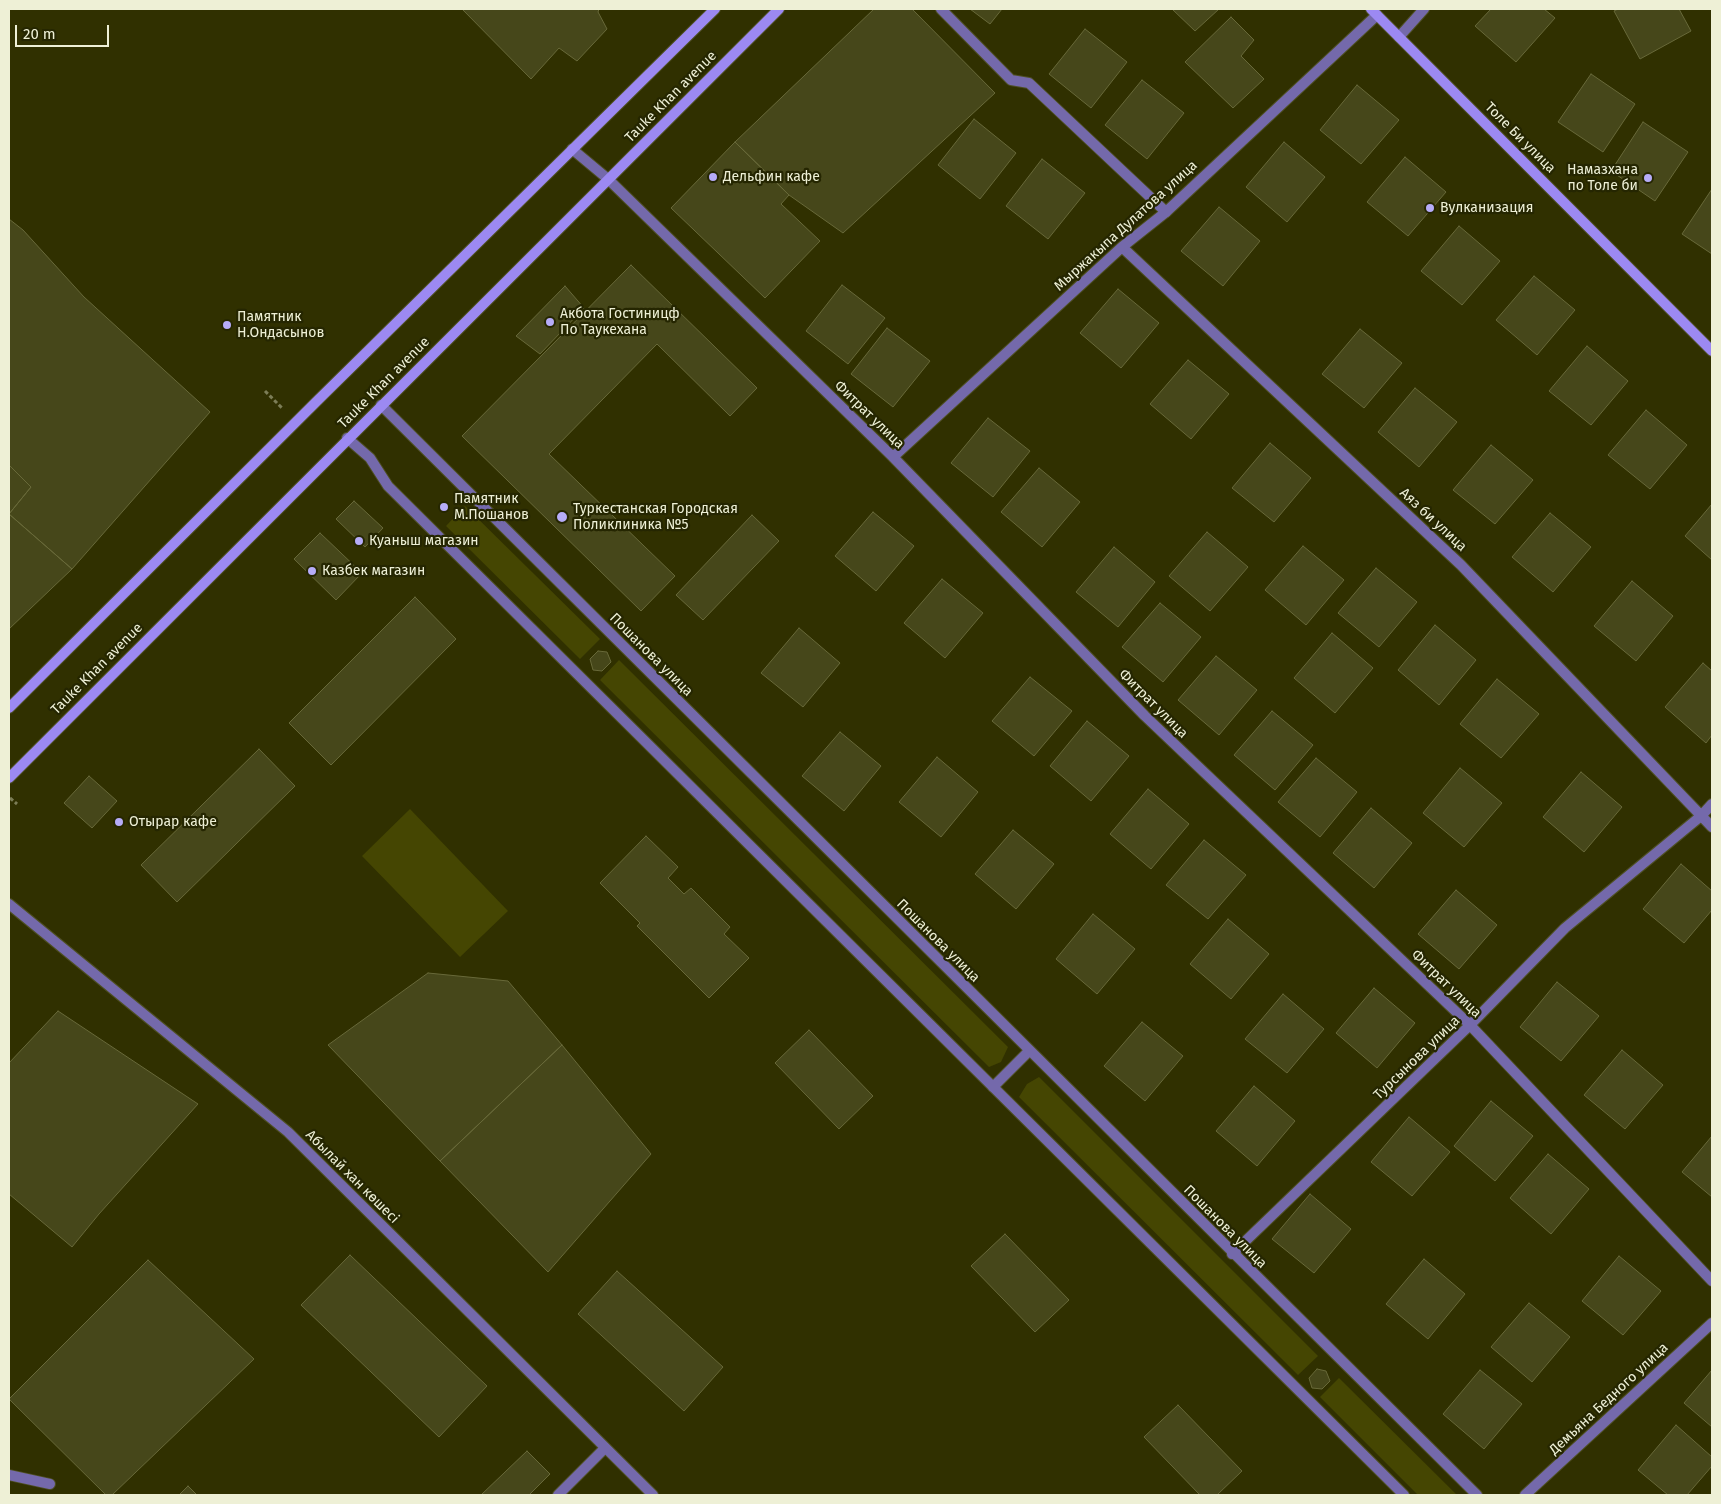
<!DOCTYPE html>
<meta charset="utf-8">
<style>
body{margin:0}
#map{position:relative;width:1721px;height:1504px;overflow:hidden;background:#303000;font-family:"Fira Sans",sans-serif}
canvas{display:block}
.frame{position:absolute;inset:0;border:10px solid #eef0d6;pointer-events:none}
.scale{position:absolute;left:15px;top:25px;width:94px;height:22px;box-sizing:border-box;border:2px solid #eef0d6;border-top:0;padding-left:6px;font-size:15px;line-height:18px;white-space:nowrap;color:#eef0d6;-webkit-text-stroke:4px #252601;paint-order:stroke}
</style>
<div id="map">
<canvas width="1721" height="1504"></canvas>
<div class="frame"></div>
<div class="scale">20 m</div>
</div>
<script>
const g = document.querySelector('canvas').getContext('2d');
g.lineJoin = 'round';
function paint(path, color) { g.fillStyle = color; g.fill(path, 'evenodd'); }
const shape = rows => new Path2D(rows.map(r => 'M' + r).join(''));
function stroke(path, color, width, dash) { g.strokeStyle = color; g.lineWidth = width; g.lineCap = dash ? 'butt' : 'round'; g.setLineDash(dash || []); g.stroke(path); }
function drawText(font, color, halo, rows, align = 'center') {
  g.font = font + ' "Fira Sans",sans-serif'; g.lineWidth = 4.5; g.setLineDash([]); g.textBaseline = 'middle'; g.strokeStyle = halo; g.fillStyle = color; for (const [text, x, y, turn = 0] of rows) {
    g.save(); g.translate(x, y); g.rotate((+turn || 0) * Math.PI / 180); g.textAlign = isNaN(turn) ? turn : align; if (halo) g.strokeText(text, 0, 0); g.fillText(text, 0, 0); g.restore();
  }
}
paint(shape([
 [465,506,600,639,580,659,446,526],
 [619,660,1008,1047,1001,1062,989,1067,600,680],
 [410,809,508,911,460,957,362,856],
 [1039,1077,1318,1356,1298,1375,1019,1097,1027,1084],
 [1339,1378,1457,1495,1418,1495,1320,1397]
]), '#454602');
const building = shape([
 [462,9,599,9,598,12,607,29,577,61,559,48,531,79,462,9],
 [874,9,912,9,995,93,843,233,789,195,735,142,874,9],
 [970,9,1002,9,990,24,970,9],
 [1172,9,1219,9,1195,31,1172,9],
 [1491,9,1544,9,1555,18,1516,62,1475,26,1491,9],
 [1618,9,1679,9,1691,31,1640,59,1614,11,1618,9],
 [1231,17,1254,40,1241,56,1264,79,1233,108,1185,62,1231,17],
 [1085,29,1127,62,1091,108,1049,74,1085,29],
 [1591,74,1635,104,1603,152,1558,122,1591,74],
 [1142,80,1184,113,1147,159,1105,125,1142,80],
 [1357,85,1399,120,1361,164,1320,130,1357,85],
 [974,119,1016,153,980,199,938,165,974,119],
 [1643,122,1688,152,1655,201,1611,171,1643,122],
 [735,142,789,195,781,204,820,241,765,298,671,208,735,142],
 [1284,142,1325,177,1287,222,1246,187,1284,142],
 [1405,157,1446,192,1408,236,1367,202,1405,157],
 [1042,159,1085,193,1048,239,1006,206,1042,159],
 [1712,189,1712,254,1682,234,1712,189],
 [1219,207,1260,241,1223,286,1181,251,1219,207],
 [9,219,23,230,84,297,210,412,72,569,9,514,31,487,9,465,9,219],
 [1459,226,1500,261,1462,305,1421,271,1459,226],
 [631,265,757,388,730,416,657,344,549,454,675,576,641,611,462,436,631,265],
 [1534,276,1575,310,1537,355,1496,320,1534,276],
 [842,285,885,318,848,364,806,331,842,285],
 [565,286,584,308,540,354,516,336,565,286],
 [1118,289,1159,323,1121,368,1080,333,1118,289],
 [887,328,930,361,893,407,851,374,887,328],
 [1360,329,1402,363,1364,408,1322,374,1360,329],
 [1587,346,1628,381,1591,425,1549,391,1587,346],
 [1188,360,1229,394,1191,439,1150,404,1188,360],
 [1415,388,1457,422,1419,467,1378,432,1415,388],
 [1646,410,1687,445,1650,489,1608,455,1646,410],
 [988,418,1030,451,993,497,951,463,988,418],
 [1270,443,1311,478,1274,522,1232,488,1270,443],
 [1491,445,1533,480,1495,524,1453,490,1491,445],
 [9,465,31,487,9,514,72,569,9,629,9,465],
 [1039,468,1080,502,1042,547,1001,512,1039,468],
 [354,501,383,528,365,547,336,519,354,501],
 [1712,504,1712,560,1685,536,1712,504],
 [873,512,914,546,876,591,835,556,873,512],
 [1550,513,1591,547,1553,592,1512,557,1550,513],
 [752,515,779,541,703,620,676,595,752,515],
 [1207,532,1248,567,1210,611,1169,576,1207,532],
 [320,533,362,573,336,600,294,559,320,533],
 [1303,546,1344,580,1306,625,1265,590,1303,546],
 [1114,547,1155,582,1118,627,1076,592,1114,547],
 [1376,568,1417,602,1379,647,1338,613,1376,568],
 [942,579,983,613,945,658,904,623,942,579],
 [1632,581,1673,616,1636,661,1594,626,1632,581],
 [415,597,456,639,331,765,289,723,415,597],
 [1160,603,1201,637,1163,682,1122,647,1160,603],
 [1435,625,1476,660,1439,705,1398,670,1435,625],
 [799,628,840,663,803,707,761,673,799,628],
 [1332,633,1373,668,1335,713,1294,678,1332,633],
 [598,651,607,652,611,662,602,671,593,670,590,659,598,651],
 [1216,656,1257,690,1219,735,1178,700,1216,656],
 [1703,663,1712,671,1712,735,1706,743,1665,707,1703,663],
 [1030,677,1072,711,1034,756,992,721,1030,677],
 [1497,679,1539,714,1501,758,1460,724,1497,679],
 [1272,711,1313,745,1275,790,1234,755,1272,711],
 [1087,721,1129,756,1091,801,1050,766,1087,721],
 [840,732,881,766,844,811,802,776,840,732],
 [259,749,295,786,177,902,141,865,259,749],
 [937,757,978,792,941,837,899,802,937,757],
 [1316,758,1357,792,1320,837,1278,802,1316,758],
 [1460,768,1502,803,1464,847,1423,813,1460,768],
 [1581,772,1622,807,1584,852,1543,817,1581,772],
 [89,776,117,801,92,828,64,803,89,776],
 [1148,789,1189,824,1151,869,1110,834,1148,789],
 [1371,808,1412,843,1374,888,1333,853,1371,808],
 [1013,830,1054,864,1016,909,975,874,1013,830],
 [646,836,678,867,668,878,684,894,691,888,730,927,724,934,749,958,709,998,637,926,640,923,600,883,646,836],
 [1204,840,1246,875,1208,919,1166,885,1204,840],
 [1681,864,1712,891,1712,910,1684,943,1643,909,1681,864],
 [1456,890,1497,925,1459,969,1418,934,1456,890],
 [1093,914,1135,949,1097,994,1056,959,1093,914],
 [1228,919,1269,954,1231,999,1190,964,1228,919],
 [428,973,508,981,562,1045,440,1161,328,1045,428,973],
 [1557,982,1599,1016,1561,1061,1520,1027,1557,982],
 [1374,988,1415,1023,1377,1068,1336,1033,1374,988],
 [1283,994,1324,1029,1287,1073,1245,1039,1283,994],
 [58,1011,198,1104,99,1214,72,1247,9,1194,9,1063,58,1011],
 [1142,1022,1183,1056,1145,1101,1104,1066,1142,1022],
 [809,1030,873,1096,839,1129,775,1063,809,1030],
 [562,1045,651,1154,548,1272,440,1161,562,1045],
 [1622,1050,1663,1085,1625,1129,1584,1095,1622,1050],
 [1254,1086,1295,1121,1257,1166,1216,1131,1254,1086],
 [1491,1101,1533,1136,1495,1181,1454,1146,1491,1101],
 [1409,1117,1450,1152,1412,1196,1371,1162,1409,1117],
 [1712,1136,1712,1197,1682,1172,1712,1136],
 [1548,1154,1589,1189,1551,1234,1510,1198,1548,1154],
 [1310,1194,1351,1229,1314,1273,1272,1239,1310,1194],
 [1005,1234,1069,1300,1035,1332,971,1266,1005,1234],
 [350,1255,487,1386,439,1437,301,1305,350,1255],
 [1619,1256,1661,1291,1623,1335,1582,1301,1619,1256],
 [1424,1259,1465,1294,1428,1339,1386,1304,1424,1259],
 [148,1260,254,1359,112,1495,106,1495,9,1399,148,1260],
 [617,1271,723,1367,684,1411,578,1314,617,1271],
 [1529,1303,1570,1337,1532,1382,1491,1347,1529,1303],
 [1317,1369,1326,1371,1330,1381,1322,1389,1312,1388,1309,1378,1317,1369],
 [1480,1370,1522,1404,1484,1449,1443,1414,1480,1370],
 [1712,1370,1712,1427,1684,1403,1712,1370],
 [1178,1405,1242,1471,1217,1495,1200,1495,1144,1437,1178,1405],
 [1676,1425,1712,1457,1712,1466,1687,1495,1668,1495,1638,1470,1676,1425],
 [527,1451,550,1474,529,1495,481,1495,527,1451],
 [188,1486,197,1495,179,1495,188,1486]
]);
paint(building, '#46471a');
stroke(building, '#686939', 1);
const lane = shape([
 [941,9,1011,80,1029,83,1166,212],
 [993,1087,1029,1051]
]);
const street = shape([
 [1399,37,1424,9],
 [572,149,608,179,893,457,1145,716,1470,1025,1712,1281],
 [1122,247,1461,565,1712,827],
 [381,405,1477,1495],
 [347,438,370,458,388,486,1404,1495],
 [893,457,1122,247,1166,212,1377,15],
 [9,904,288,1132,653,1495],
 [1232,1254,1470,1025,1565,928,1701,816,1712,804],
 [9,1475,50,1484],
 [558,1495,605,1448],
 [1525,1495,1712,1323]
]);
const secondary = shape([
 [1371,9,1712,351],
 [9,708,317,401,715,9],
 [9,778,779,9]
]);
stroke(lane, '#4e4f22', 12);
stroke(street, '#4e4f22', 12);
stroke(secondary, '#4e4f22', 12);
stroke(shape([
 [265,391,282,408],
 [10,798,17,804]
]), '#7c7d56', 3, [4, 2.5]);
stroke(lane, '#7469ab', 10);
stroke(street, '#7469ab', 10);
stroke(secondary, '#9c89f2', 10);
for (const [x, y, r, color] of [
 [713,177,5,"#b6acf8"],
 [1648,178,5,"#b6acf8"],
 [1430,208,5,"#b6acf8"],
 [550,322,5,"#b6acf8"],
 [227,325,5,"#b6acf8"],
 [444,507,5,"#b6acf8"],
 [562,517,6,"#b6acf8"],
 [359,541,5,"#b6acf8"],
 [312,571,5,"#b6acf8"],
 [119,822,5,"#b6acf8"]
]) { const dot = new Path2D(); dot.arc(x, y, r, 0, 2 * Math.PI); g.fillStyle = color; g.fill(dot); stroke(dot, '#252601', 2); }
drawText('14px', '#eef0d6', '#252601', [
 ["Tauke Khan avenue",671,97,-45],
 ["Толе Би улица",1520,138,45],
 ["Мыржакыпа Дулатова улица",1126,226,-42],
 ["Tauke Khan avenue",384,383,-45],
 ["Фитрат улица",869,415,44],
 ["Аяз би улица",1433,520,43],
 ["Пошанова улица",651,655,45],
 ["Tauke Khan avenue",97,669,-45],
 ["Фитрат улица",1153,704,45],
 ["Пошанова улица",938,941,45],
 ["Фитрат улица",1446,984,44],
 ["Турсынова улица",1417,1058,-44],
 ["Абылай хан көшесі",352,1177,45],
 ["Пошанова улица",1225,1227,45],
 ["Демьяна Бедного улица",1609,1399,-43]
]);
drawText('14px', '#eef0d6', '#252601', [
 ["Намазхана",1638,170,"right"],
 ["по Толе би",1638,186,"right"],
 ["Дельфин кафе",723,177],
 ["Вулканизация",1440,208],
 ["Акбота Гостиницф",560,314],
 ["По Таукехана",560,330],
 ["Памятник",237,317],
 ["Н.Ондасынов",237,333],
 ["Памятник",454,499],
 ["М.Пошанов",454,515],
 ["Туркестанская Городская",573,509],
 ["Поликлиника №5",573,525],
 ["Куаныш магазин",369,541],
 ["Казбек магазин",322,571],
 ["Отырар кафе",129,822]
], 'left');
</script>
